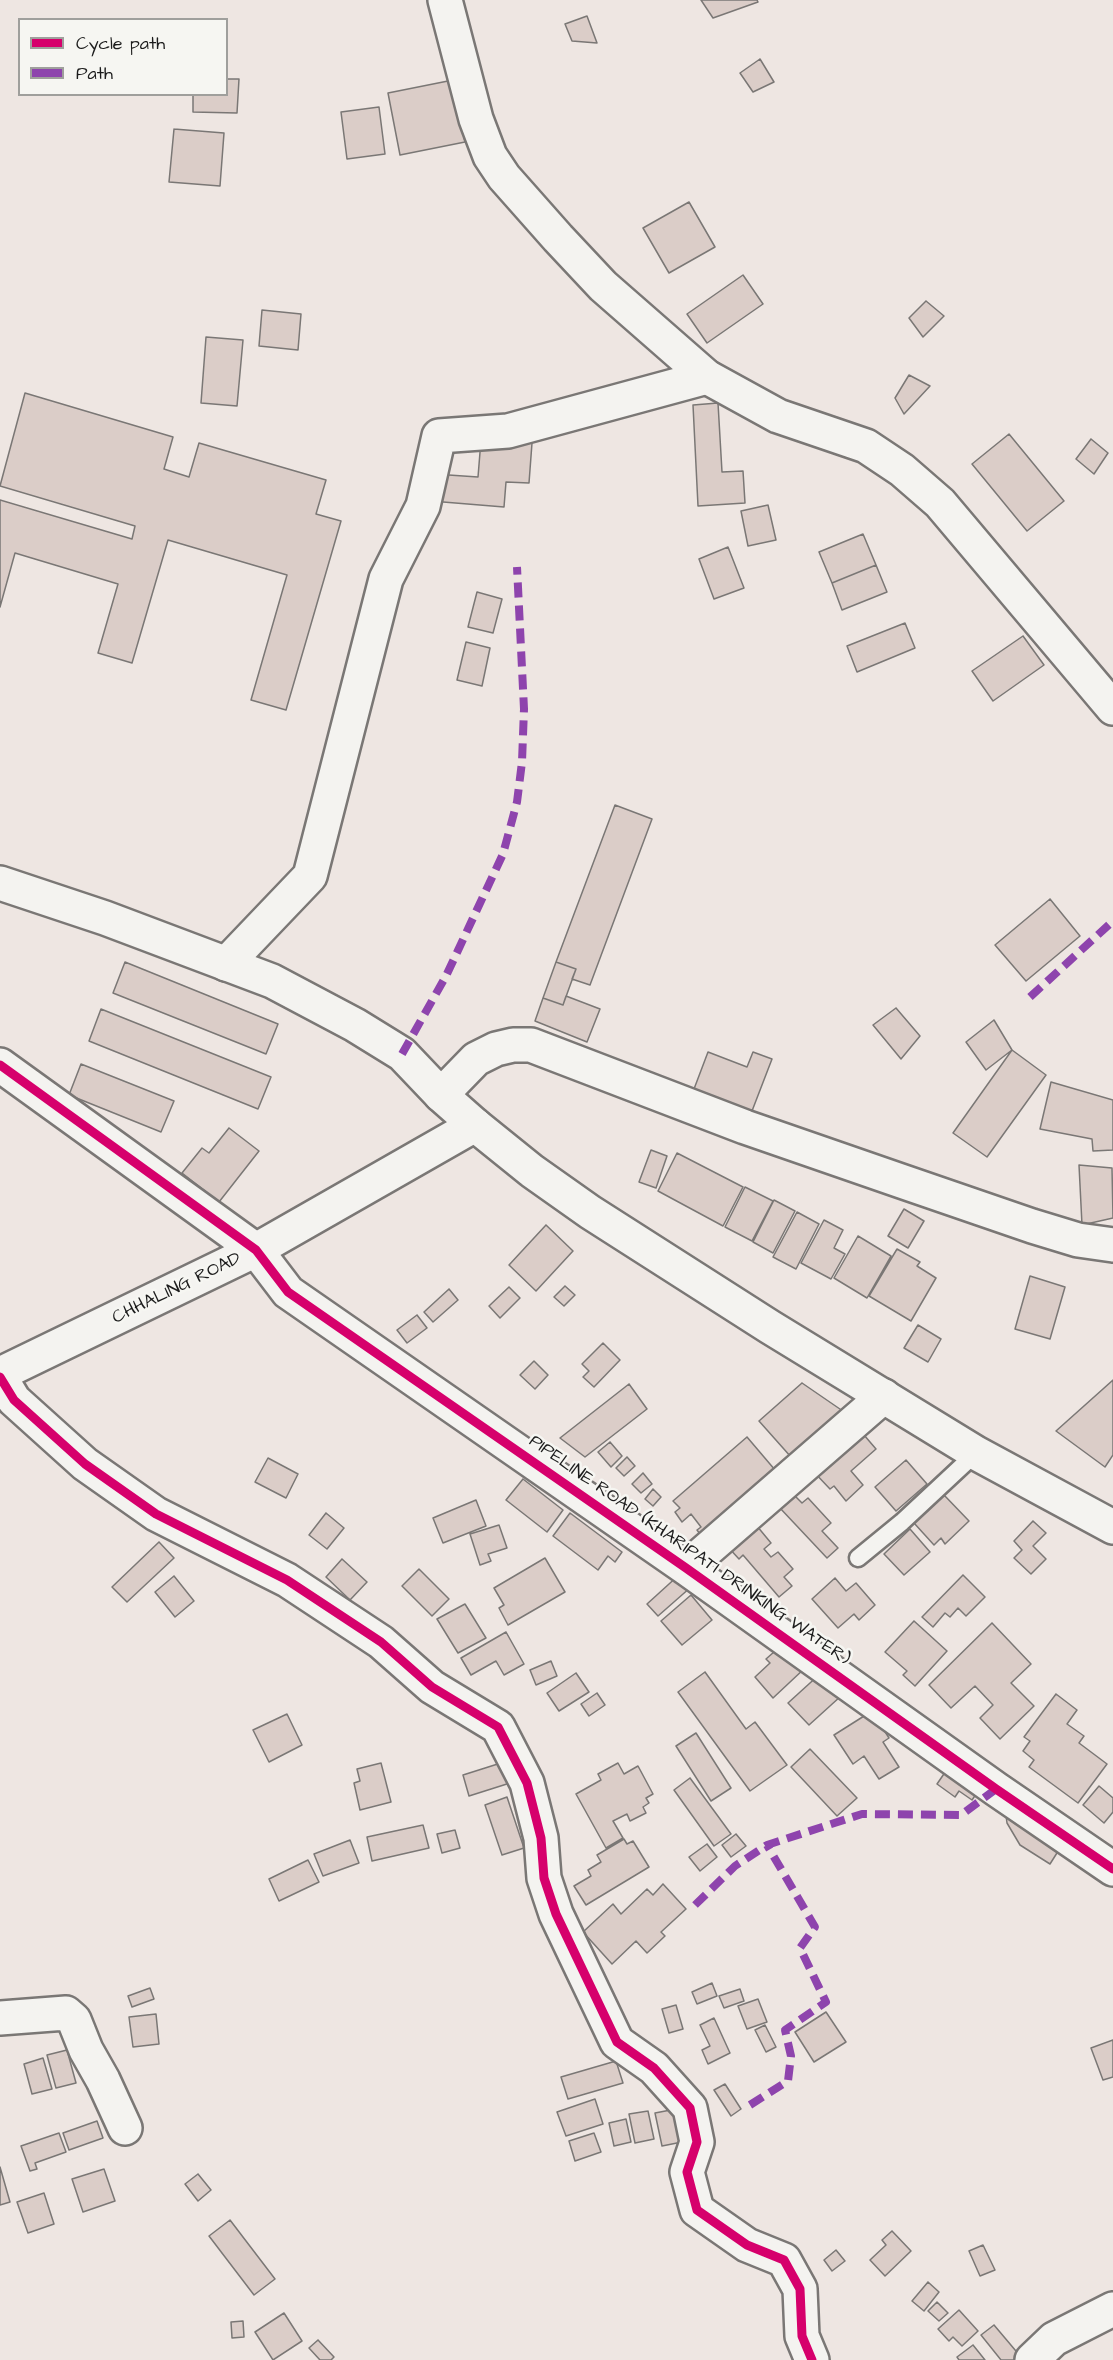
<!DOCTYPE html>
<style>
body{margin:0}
#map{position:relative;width:1113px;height:2360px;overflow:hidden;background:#eee6e2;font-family:"Architects Daughter",sans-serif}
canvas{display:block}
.legend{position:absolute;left:18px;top:18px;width:210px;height:78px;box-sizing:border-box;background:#f6f6f2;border:2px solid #9f9f9c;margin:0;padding:8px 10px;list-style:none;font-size:18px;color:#1c1c1c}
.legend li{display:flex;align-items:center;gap:12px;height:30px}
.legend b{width:30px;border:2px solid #9f9f9c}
</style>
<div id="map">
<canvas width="1113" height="2360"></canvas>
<ul class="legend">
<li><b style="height:8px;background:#d6006c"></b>Cycle path</li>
<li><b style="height:8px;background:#8e44ad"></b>Path</li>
</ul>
</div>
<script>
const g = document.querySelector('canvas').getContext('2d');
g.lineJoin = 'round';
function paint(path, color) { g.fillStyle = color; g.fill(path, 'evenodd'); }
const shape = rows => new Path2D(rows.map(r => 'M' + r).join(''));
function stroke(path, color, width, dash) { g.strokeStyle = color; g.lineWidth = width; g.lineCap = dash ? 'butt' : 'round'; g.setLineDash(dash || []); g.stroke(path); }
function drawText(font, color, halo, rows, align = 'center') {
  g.font = font + ' "Architects Daughter",sans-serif'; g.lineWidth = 5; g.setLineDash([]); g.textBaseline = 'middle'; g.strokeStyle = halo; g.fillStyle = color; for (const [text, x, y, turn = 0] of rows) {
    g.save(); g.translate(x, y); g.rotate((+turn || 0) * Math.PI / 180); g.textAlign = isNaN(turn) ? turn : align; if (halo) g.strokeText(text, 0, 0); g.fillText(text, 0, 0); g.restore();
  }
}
const building = shape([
 [701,0,757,0,758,2,713,18,701,0],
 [587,16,597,43,572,41,565,24,587,16],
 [760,59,774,82,753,92,740,73,760,59],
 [226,79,239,79,237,113,193,112,193,94,226,94,226,79],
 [453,80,465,142,400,155,388,93,453,80],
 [379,107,385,154,347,159,341,112,379,107],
 [174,129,224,133,220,186,169,182,174,129],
 [689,202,715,247,669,273,643,228,689,202],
 [743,275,763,304,707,343,687,314,743,275],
 [926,301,944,316,923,337,909,318,926,301],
 [262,310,301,314,298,350,259,346,262,310],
 [206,337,243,340,237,406,201,403,206,337],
 [909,375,930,386,904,414,895,398,909,375],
 [25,393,173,437,164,469,189,477,199,443,326,480,316,514,341,521,286,710,251,700,287,575,168,540,132,663,98,653,118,584,15,553,0,607,0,500,132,539,135,526,0,486,25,393],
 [718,403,722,472,743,471,745,503,698,506,693,405,718,403],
 [1009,434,1064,501,1027,531,972,464,1009,434],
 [1091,439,1108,453,1094,474,1076,459,1091,439],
 [481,440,532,443,529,483,506,482,504,507,431,501,434,474,478,477,481,440],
 [768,505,776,540,748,546,741,511,768,505],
 [863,534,876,565,832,583,819,552,863,534],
 [728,547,744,588,714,599,699,559,728,547],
 [876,565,887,592,842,610,832,583,876,565],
 [477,592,502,599,493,633,468,627,477,592],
 [905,623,915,648,857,672,847,646,905,623],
 [1023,636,1044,665,993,701,972,671,1023,636],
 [466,642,490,648,482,686,457,680,466,642],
 [615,805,652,819,590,985,572,979,576,969,556,962,615,805],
 [1050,899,1080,936,1026,981,995,945,1050,899],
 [125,962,278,1024,266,1054,113,993,125,962],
 [556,962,576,969,563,1005,543,998,556,962],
 [566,996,600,1009,587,1042,535,1021,543,998,563,1005,566,996],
 [896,1008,920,1036,901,1059,873,1025,896,1008],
 [101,1009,271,1077,258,1109,89,1041,101,1009],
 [994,1020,1012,1050,986,1070,966,1042,994,1020],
 [1012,1050,1046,1075,987,1157,953,1133,1012,1050],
 [708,1052,747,1067,753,1052,772,1059,752,1111,694,1089,708,1052],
 [81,1064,174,1101,161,1132,69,1095,81,1064],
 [1051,1082,1113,1100,1113,1150,1093,1151,1092,1139,1040,1129,1051,1082],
 [229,1128,259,1151,219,1202,182,1173,202,1148,209,1153,229,1128],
 [651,1150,667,1156,656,1188,639,1182,651,1150],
 [677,1153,743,1187,723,1226,658,1191,677,1153],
 [1079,1165,1112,1168,1113,1218,1082,1225,1079,1165],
 [745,1187,773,1201,752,1241,725,1227,745,1187],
 [774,1200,795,1211,773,1253,753,1242,774,1200],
 [904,1209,924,1221,908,1248,888,1236,904,1209],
 [797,1212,819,1224,796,1269,773,1257,797,1212],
 [824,1220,843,1230,834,1248,845,1254,831,1279,801,1263,824,1220],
 [546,1225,573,1251,536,1291,509,1265,546,1225],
 [858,1236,891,1256,867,1298,834,1278,858,1236],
 [897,1249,920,1262,917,1266,936,1278,911,1321,869,1296,897,1249],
 [1030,1276,1065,1287,1050,1339,1015,1329,1030,1276],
 [565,1286,575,1295,564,1306,554,1297,565,1286],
 [509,1287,520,1298,500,1318,489,1306,509,1287],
 [449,1289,458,1300,433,1322,424,1312,449,1289],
 [417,1315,427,1328,407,1343,397,1330,417,1315],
 [918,1325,941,1339,928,1362,904,1348,918,1325],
 [603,1343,620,1360,594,1387,583,1377,589,1371,582,1364,603,1343],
 [534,1361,548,1375,535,1389,520,1375,534,1361],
 [1113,1380,1113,1455,1105,1467,1056,1431,1113,1380],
 [802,1383,853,1418,799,1466,759,1421,802,1383],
 [629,1384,647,1409,585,1457,560,1438,629,1384],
 [858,1428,876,1449,851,1471,863,1485,846,1501,834,1486,830,1489,812,1470,858,1428],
 [747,1437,781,1477,706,1542,697,1530,701,1527,691,1514,682,1522,675,1512,680,1508,673,1501,747,1437],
 [610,1442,622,1456,611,1467,598,1452,610,1442],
 [627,1457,635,1466,624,1476,616,1468,627,1457],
 [268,1458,298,1474,286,1498,255,1482,268,1458],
 [906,1460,927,1484,896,1511,875,1487,906,1460],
 [643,1473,652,1484,641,1493,632,1484,643,1473],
 [523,1479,563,1510,547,1532,506,1500,523,1479],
 [653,1489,661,1497,653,1506,645,1499,653,1489],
 [793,1494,802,1503,808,1498,831,1523,822,1531,838,1548,827,1558,779,1507,793,1494],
 [944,1495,969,1521,945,1544,941,1538,934,1545,914,1523,944,1495],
 [476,1500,486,1526,443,1543,433,1518,476,1500],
 [326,1513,344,1528,327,1549,309,1535,326,1513],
 [570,1513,622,1552,615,1562,608,1556,598,1570,553,1536,570,1513],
 [752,1520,771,1543,764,1549,771,1557,778,1552,793,1569,784,1577,792,1586,779,1597,743,1555,739,1559,728,1547,752,1520],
 [1033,1521,1046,1533,1033,1546,1046,1559,1031,1574,1014,1558,1022,1550,1014,1541,1033,1521],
 [499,1525,507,1548,488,1554,491,1561,480,1565,470,1534,499,1525],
 [910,1529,930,1552,904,1575,884,1554,910,1529],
 [159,1542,174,1558,127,1602,112,1587,159,1542],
 [545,1558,565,1592,508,1625,499,1608,504,1605,494,1588,545,1558],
 [342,1559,367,1582,350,1600,326,1577,342,1559],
 [419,1569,449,1599,432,1616,402,1586,419,1569],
 [680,1574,691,1587,658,1616,647,1604,680,1574],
 [963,1575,985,1597,966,1616,958,1608,950,1617,945,1613,933,1627,922,1617,963,1575],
 [174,1576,194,1601,175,1617,155,1592,174,1576],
 [835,1578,846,1591,856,1583,875,1605,859,1620,854,1614,838,1628,812,1599,835,1578],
 [691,1595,712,1620,682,1645,661,1621,691,1595],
 [465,1604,486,1638,458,1653,437,1619,465,1604],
 [914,1621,947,1651,915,1686,903,1675,907,1671,885,1652,914,1621],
 [992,1623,1031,1664,1011,1683,1034,1706,1000,1739,980,1718,993,1705,975,1686,951,1708,929,1685,992,1623],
 [506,1632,524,1664,504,1675,496,1661,471,1675,461,1658,506,1632],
 [783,1644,805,1668,773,1698,755,1677,770,1663,766,1659,783,1644],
 [551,1661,557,1676,536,1685,530,1670,551,1661],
 [705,1672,746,1729,755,1722,787,1765,750,1791,678,1692,705,1672],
 [576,1673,589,1692,559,1711,547,1693,576,1673],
 [821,1673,841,1696,809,1725,788,1703,821,1673],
 [597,1693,605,1705,589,1716,581,1704,597,1693],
 [1056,1694,1077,1710,1067,1724,1084,1736,1079,1743,1107,1764,1078,1803,1029,1767,1034,1760,1023,1751,1030,1741,1024,1737,1056,1694],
 [872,1711,889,1738,883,1742,899,1767,879,1779,864,1756,853,1764,834,1735,872,1711],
 [287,1714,302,1745,269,1762,253,1730,287,1714],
 [696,1733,731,1788,711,1801,676,1746,696,1733],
 [810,1749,857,1798,837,1816,791,1767,810,1749],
 [504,1762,510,1783,469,1796,463,1775,504,1762],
 [381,1763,391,1802,360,1810,354,1783,360,1781,357,1769,381,1763],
 [618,1763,624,1774,638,1766,653,1794,646,1798,649,1803,643,1807,646,1813,630,1821,627,1814,613,1821,623,1838,606,1848,576,1794,601,1780,598,1774,618,1763],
 [948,1768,979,1790,972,1800,959,1791,955,1797,937,1784,948,1768],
 [690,1778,731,1834,714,1846,674,1790,690,1778],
 [1099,1786,1113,1798,1113,1812,1104,1823,1083,1805,1099,1786],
 [507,1797,524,1848,502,1855,485,1805,507,1797],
 [1005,1808,1062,1845,1050,1864,1020,1845,1007,1823,1005,1808],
 [423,1825,429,1848,372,1861,367,1837,423,1825],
 [455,1830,460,1848,442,1853,437,1834,455,1830],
 [736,1834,746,1846,731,1857,722,1845,736,1834],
 [624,1839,627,1844,633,1841,649,1867,586,1905,574,1886,591,1876,588,1870,601,1862,597,1855,624,1839],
 [350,1840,359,1863,323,1876,314,1854,350,1840],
 [707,1844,717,1857,700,1871,689,1857,707,1844],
 [308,1860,319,1882,279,1901,269,1879,308,1860],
 [663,1884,686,1909,661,1932,665,1936,647,1953,636,1941,612,1964,583,1932,613,1904,621,1914,647,1889,653,1895,663,1884],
 [712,1983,717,1996,697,2004,692,1992,712,1983],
 [150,1988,154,1999,132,2007,128,1996,150,1988],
 [740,1989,744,2001,724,2008,719,1996,740,1989],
 [758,1999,767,2022,747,2029,738,2006,758,1999],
 [676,2005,683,2029,669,2033,662,2009,676,2005],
 [826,2012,846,2042,814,2062,795,2032,826,2012],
 [156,2014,159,2044,133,2047,129,2017,156,2014],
 [714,2018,730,2053,708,2064,702,2050,710,2046,700,2025,714,2018],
 [765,2025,776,2047,766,2052,755,2030,765,2025],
 [1113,2040,1113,2077,1103,2080,1091,2048,1113,2040],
 [67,2050,76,2083,56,2088,47,2055,67,2050],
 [43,2058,52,2089,32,2094,24,2064,43,2058],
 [616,2061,623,2083,568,2099,561,2077,616,2061],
 [725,2084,741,2109,731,2116,714,2090,725,2084],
 [595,2099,603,2124,566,2136,557,2112,595,2099],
 [681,2108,687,2141,662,2146,655,2113,681,2108],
 [648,2111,654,2139,635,2143,629,2114,648,2111],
 [626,2119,631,2142,614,2146,609,2123,626,2119],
 [97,2121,103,2138,69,2150,63,2133,97,2121],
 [59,2133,66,2152,35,2163,37,2169,30,2171,21,2146,59,2133],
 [594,2133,601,2152,575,2161,569,2141,594,2133],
 [0,2167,10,2202,0,2205,0,2167],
 [104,2169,115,2201,83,2212,72,2179,104,2169],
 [198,2174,211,2190,198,2201,185,2184,198,2174],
 [44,2193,54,2224,28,2233,17,2202,44,2193],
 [230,2220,275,2279,254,2295,209,2236,230,2220],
 [892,2231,911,2251,885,2276,870,2260,886,2245,882,2240,892,2231],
 [983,2245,995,2270,980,2276,969,2251,983,2245],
 [836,2250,845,2261,832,2271,824,2260,836,2250],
 [928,2282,939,2292,924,2311,912,2301,928,2282],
 [937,2302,948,2313,939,2321,928,2311,937,2302],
 [959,2310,978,2331,962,2346,953,2337,949,2341,938,2329,959,2310],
 [284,2313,302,2341,273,2360,255,2332,284,2313],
 [243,2321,244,2337,232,2338,231,2322,243,2321],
 [994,2325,1021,2357,1017,2360,1001,2360,981,2335,994,2325],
 [318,2340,334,2357,331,2360,320,2360,309,2348,318,2340],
 [973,2345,985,2360,959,2360,957,2357,973,2345]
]);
paint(building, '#dbcdc8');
stroke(building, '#7a7775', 1.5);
const service = shape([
 [858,1558,902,1522,976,1453]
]);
const minor = shape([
 [226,964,310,876,386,579,423,506,439,436,508,431,707,377],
 [0,1065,256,1250,288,1292,686,1568,996,1789,1113,1869],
 [441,1095,476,1059,496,1049,513,1045,531,1045,745,1127,901,1181,1032,1226,1078,1240,1113,1245],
 [0,1374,256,1250,475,1125],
 [0,1377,14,1400,85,1464,156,1514,287,1580,381,1642,432,1687,498,1727,527,1783,541,1838,544,1878,556,1914,617,2042,654,2068,690,2108,697,2142,687,2172,697,2210,747,2245,784,2260,800,2289,802,2336,812,2360],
 [686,1568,884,1396],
 [0,2018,66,2013,74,2020,86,2050,103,2080,125,2128],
 [1032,2360,1054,2339,1113,2309]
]);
const secondary = shape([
 [445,0,476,119,490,156,504,177,558,238,603,286,707,377,778,416,866,446,902,470,940,503,1113,708],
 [0,883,105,918,272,981,355,1025,402,1054,441,1095,475,1125,532,1171,590,1212,770,1327,976,1453,1113,1527]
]);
stroke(service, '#7a7775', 21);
stroke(minor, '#7a7775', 38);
stroke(secondary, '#7a7775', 38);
stroke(service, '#f4f3f0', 16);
stroke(minor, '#f4f3f0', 33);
stroke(secondary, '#f4f3f0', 33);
stroke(shape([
 [1030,997,1113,921],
 [402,1054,446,976,503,854,517,802,522,762,524,709,517,567],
 [695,1905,735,1866,767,1845,862,1814,961,1815,996,1789],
 [750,2105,788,2081,791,2056,785,2030,826,2002,800,1948,815,1927,767,1845]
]), '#8e44ad', 8, [15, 8]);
stroke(shape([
 [0,1065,256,1250,288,1292,686,1568,996,1789,1113,1869],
 [0,1377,14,1400,85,1464,156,1514,287,1580,381,1642,432,1687,498,1727,527,1783,541,1838,544,1878,556,1914,617,2042,654,2068,690,2108,697,2142,687,2172,697,2210,747,2245,784,2260,800,2289,802,2336,812,2360]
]), '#d6006c', 9);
drawText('18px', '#1c1c1c', '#f6f6f2', [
 ["CHHALING ROAD",177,1289,-26],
 ["PIPELINE ROAD (KHARIPATI DRINKING WATER)",689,1551,35]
]);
</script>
